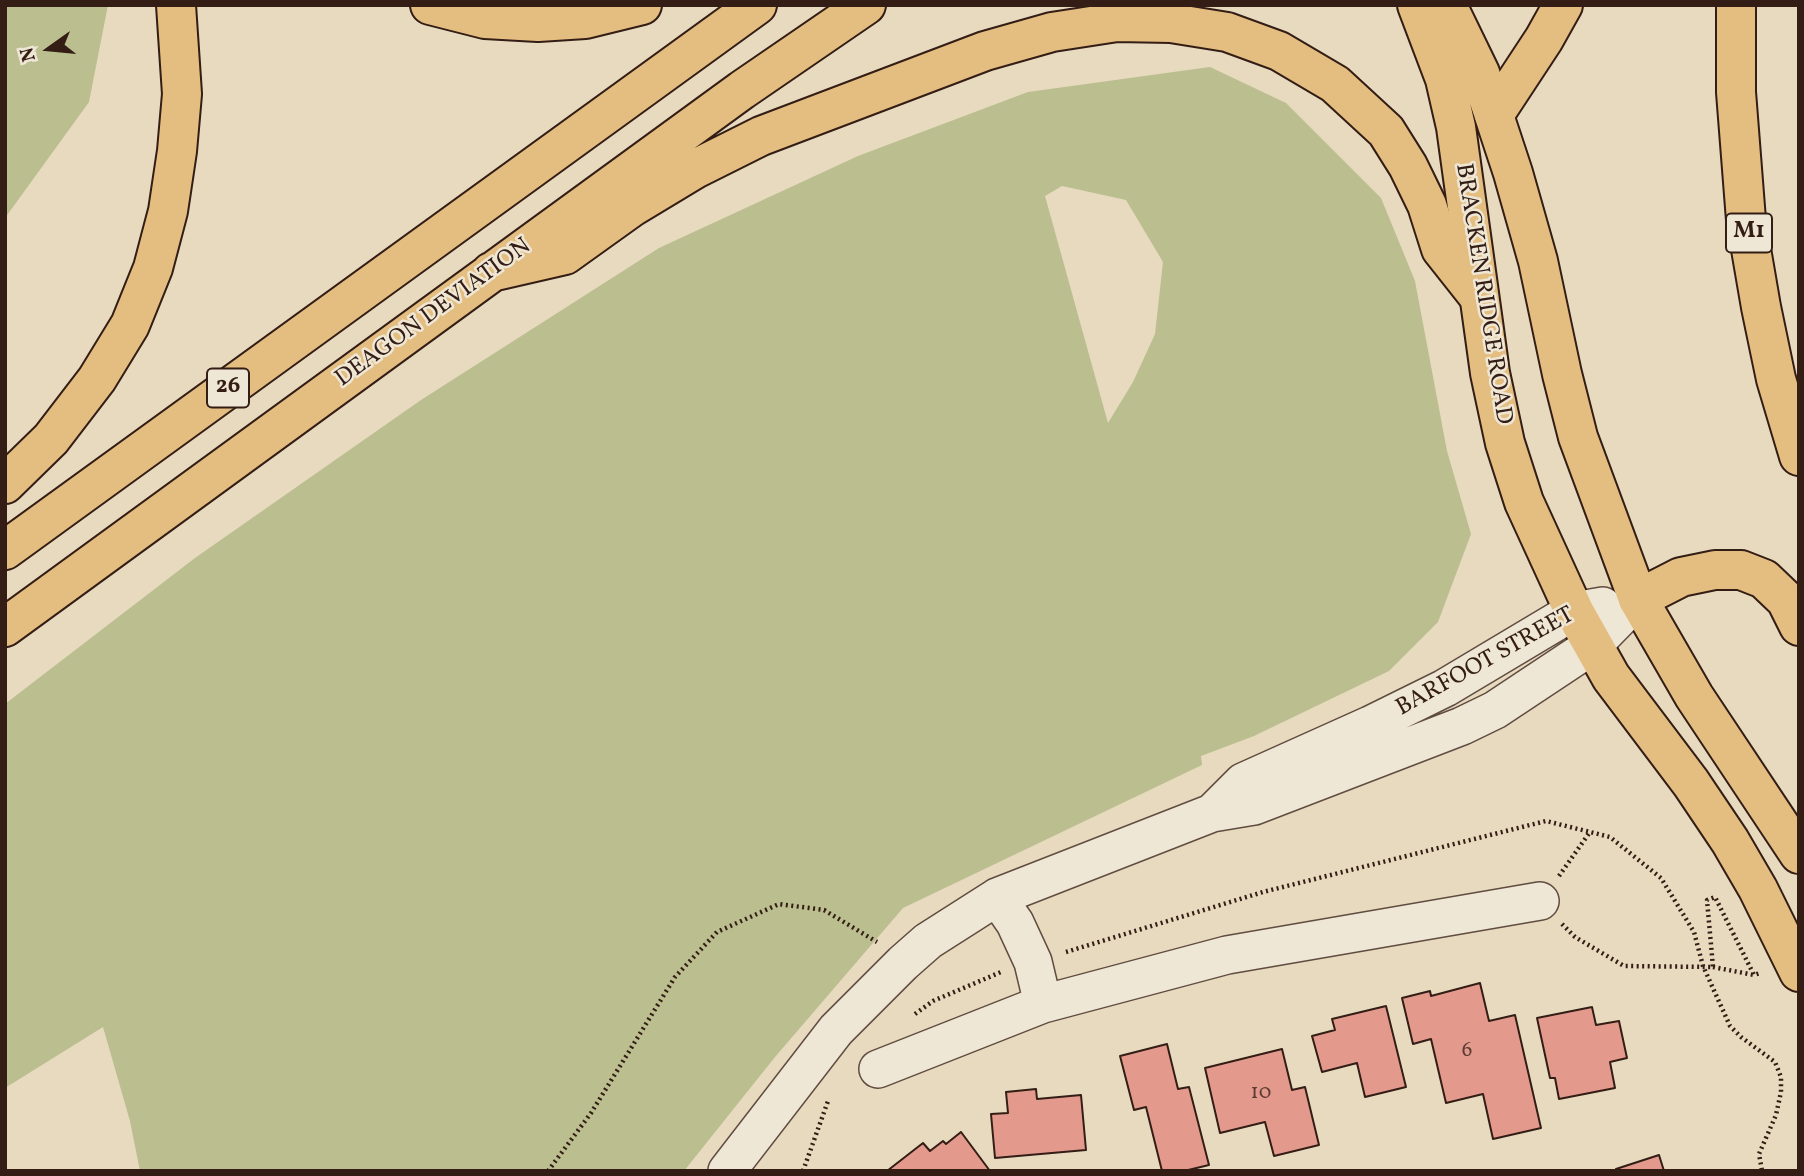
<!DOCTYPE html>
<style>
body{margin:0}
#map{position:relative;width:1804px;height:1176px;overflow:hidden;background:#e7dabf;font-family:Vollkorn,serif}
canvas{display:block}
.frame{position:absolute;inset:0;border:7px solid #331d15;pointer-events:none}
.north{position:absolute;left:14px;top:14px;width:70px;height:70px;-webkit-text-stroke:5px #efe7d5;paint-order:stroke;rotate:255deg;font-size:19px;font-weight:700;line-height:28px;text-align:center;color:#331d15}
.north::after{content:'';display:block;margin:auto;width:24px;height:32px;background:#331d15;clip-path:polygon(50% 0,100% 100%,50% 72%,0 100%)}
</style>
<div id="map">
<canvas width="1804" height="1176"></canvas>
<div class="frame"></div>
<div class="north">N</div>
</div>
<script>
const g = document.querySelector('canvas').getContext('2d');
g.lineJoin = 'round';
function paint(path, color) { g.fillStyle = color; g.fill(path, 'evenodd'); }
const shape = rows => new Path2D(rows.map(r => 'M' + r).join(''));
function stroke(path, color, width, dash) { g.strokeStyle = color; g.lineWidth = width; g.lineCap = dash ? 'butt' : 'round'; g.setLineDash(dash || []); g.stroke(path); }
function drawText(font, color, halo, rows, align = 'center') {
  g.font = font + ' Vollkorn,serif'; g.lineWidth = 5; g.setLineDash([]); g.textBaseline = 'middle'; g.strokeStyle = halo; g.fillStyle = color; for (const [text, x, y, turn = 0] of rows) {
    g.save(); g.translate(x, y); g.rotate((+turn || 0) * Math.PI / 180); g.textAlign = isNaN(turn) ? turn : align; if (halo) g.strokeText(text, 0, 0); g.fillText(text, 0, 0); g.restore();
  }
}
paint(shape([
 [5,5,108,5,89,102,5,218],
 [1210,67,1286,103,1381,198,1415,281,1447,451,1471,534,1438,622,1389,671,1254,736,1201,756,1202,765,903,908,775,1057,684,1171,140,1171,130,1121,103,1027,5,1088,5,704,195,558,421,400,659,248,858,156,1028,92],
 [1062,186,1126,200,1163,262,1155,334,1133,382,1108,423,1045,196]
]), '#bbbe8e');
const building = shape([
 [1480,983,1489,1021,1515,1015,1541,1128,1493,1139,1483,1094,1446,1103,1431,1039,1413,1044,1402,998,1430,991,1431,996,1480,983],
 [1386,1006,1406,1087,1365,1097,1357,1063,1322,1072,1312,1036,1335,1030,1332,1019,1386,1006],
 [1592,1007,1596,1025,1619,1021,1627,1058,1610,1062,1615,1088,1559,1099,1555,1078,1550,1078,1537,1018,1592,1007],
 [1167,1044,1178,1089,1189,1087,1209,1165,1184,1171,1162,1171,1146,1107,1134,1110,1120,1056,1167,1044],
 [1282,1049,1292,1090,1305,1087,1319,1145,1274,1156,1265,1122,1220,1133,1205,1068,1282,1049],
 [1036,1089,1037,1099,1081,1095,1086,1150,995,1158,991,1114,1008,1113,1006,1092,1036,1089],
 [961,1132,990,1171,887,1171,923,1143,930,1151,943,1141,946,1144,961,1132],
 [1659,1155,1664,1171,1616,1171,1616,1169,1659,1155]
]);
paint(building, '#e39a8d');
stroke(building, '#331d15', 2);
const minor = shape([
 [1212,813,1243,782,1370,725,1445,688,1574,611,1603,606],
 [997,897,1015,923,1033,962,1043,1004],
 [878,1069,1043,1004,1227,955,1540,901],
 [727,1171,836,1030,903,963,928,941,997,897,1212,813,1254,806,1462,726,1495,710,1593,645,1638,599]
]);
const major = shape([
 [1417,5,1445,79,1456,127,1490,373,1505,443,1524,502,1574,611,1611,677,1691,783,1730,841,1758,889,1799,972],
 [1447,5,1480,73,1513,173,1538,261,1562,374,1578,437,1638,599,1694,696,1799,854]
]);
const highway = shape([
 [430,5,485,19,538,22,585,19,642,5],
 [1736,5,1736,92,1746,220,1761,307,1776,379,1799,456],
 [1494,115,1544,39,1563,5],
 [491,272,565,255,632,207,695,169,761,136,985,51,1052,32,1117,22,1171,23,1227,32,1279,51,1335,84,1386,131,1408,166,1427,205,1441,249,1479,297],
 [5,484,51,439,97,379,130,325,153,268,168,211,177,151,182,94,176,5],
 [5,550,757,5],
 [1638,599,1681,577,1715,570,1741,570,1764,579,1786,600,1799,626],
 [5,627,742,90,866,5]
]);
stroke(minor, '#604c40', 40);
stroke(major, '#331d15', 42);
stroke(highway, '#331d15', 42);
stroke(shape([
 [1559,876,1590,832],
 [1562,924,1575,937,1624,966,1713,967,1707,900,1715,897,1754,975,1760,973],
 [1066,952,1263,892,1546,821,1610,837,1661,878,1694,932,1703,966,1730,1026,1741,1037,1775,1062,1781,1077,1781,1092,1776,1115,1759,1154,1762,1171],
 [1713,967,1754,975],
 [915,1014,933,1001,1001,972],
 [548,1171,591,1113,675,977,717,932,779,904,824,910,877,942],
 [803,1171,828,1101]
]), '#331d15', 4.5, [2, 3.5]);
stroke(minor, '#efe7d5', 37);
stroke(major, '#e4bd80', 38);
stroke(highway, '#e4bd80', 38);
drawText('21px', '#5f3c33', null, [
 ["6",1467,1052],
 ["10",1261,1094]
]);
for (const [x, y, w] of [
 [1749,233,46],
 [228,388,42]
]) { const box = new Path2D(); box.roundRect(x - w / 2, y - 19.5, w, 39, 5); g.fillStyle = '#efe7d5'; g.fill(box); stroke(box, '#331d15', 2); }
drawText('bold 23px', '#331d15', null, [
 ["M1",1749,233],
 ["26",228,388]
]);
drawText('24px', '#331d15', '#efe7d5', [
 ["BRACKEN RIDGE ROAD",1482,294,81],
 ["DEAGON DEVIATION",434,314,-36],
 ["BARFOOT STREET",1486,663,-29]
]);
</script>
